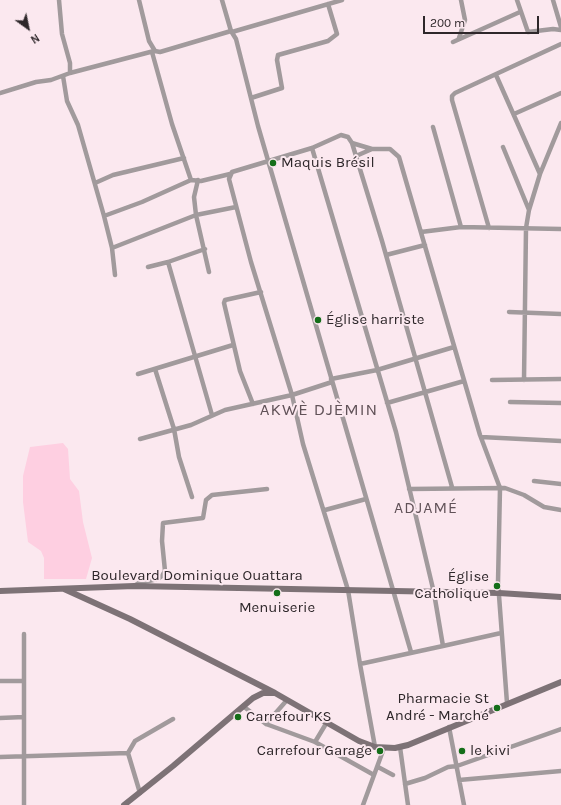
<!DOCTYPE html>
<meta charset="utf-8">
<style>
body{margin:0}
#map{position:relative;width:561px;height:805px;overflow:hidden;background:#fbe8ef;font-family:Karla,sans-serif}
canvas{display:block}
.north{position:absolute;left:8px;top:8px;width:40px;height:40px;-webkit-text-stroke:3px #fbe8ef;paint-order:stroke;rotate:147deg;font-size:11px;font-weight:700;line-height:16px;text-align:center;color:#2e272a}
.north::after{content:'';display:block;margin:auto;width:14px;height:18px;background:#2e272a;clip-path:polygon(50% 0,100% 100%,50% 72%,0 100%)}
.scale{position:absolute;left:423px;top:16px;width:116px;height:18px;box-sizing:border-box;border:2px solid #2e272a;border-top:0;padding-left:5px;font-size:12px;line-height:14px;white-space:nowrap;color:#2e272a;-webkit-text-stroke:3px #fbe8ef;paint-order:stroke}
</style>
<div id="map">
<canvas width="561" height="805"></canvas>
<div class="north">N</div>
<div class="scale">200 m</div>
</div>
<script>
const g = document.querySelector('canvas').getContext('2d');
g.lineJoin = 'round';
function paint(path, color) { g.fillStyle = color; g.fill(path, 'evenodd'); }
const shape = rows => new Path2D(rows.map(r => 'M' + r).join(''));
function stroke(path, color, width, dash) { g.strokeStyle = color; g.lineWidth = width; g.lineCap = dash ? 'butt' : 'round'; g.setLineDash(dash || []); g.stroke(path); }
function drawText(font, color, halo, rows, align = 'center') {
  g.font = font + ' Karla,sans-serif'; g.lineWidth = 4; g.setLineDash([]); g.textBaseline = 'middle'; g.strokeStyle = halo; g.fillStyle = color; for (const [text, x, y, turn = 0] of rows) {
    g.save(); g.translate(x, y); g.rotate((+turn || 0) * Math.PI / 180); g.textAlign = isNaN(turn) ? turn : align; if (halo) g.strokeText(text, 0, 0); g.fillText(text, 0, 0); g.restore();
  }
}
paint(shape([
 [63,443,68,449,70,479,79,491,83,522,92,558,86,579,44,579,44,558,41,551,28,542,23,502,23,476,30,447]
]), '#fecfe1');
stroke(shape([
 [139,0,149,41,155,51,160,52,231,31],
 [222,0,231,31,236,39,258,126,411,652],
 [517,0,528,32,553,29,561,30],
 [553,0,561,27],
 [232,32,342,0],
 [459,38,465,20,461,0],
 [453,42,520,12],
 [152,52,172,124,191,180],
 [70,73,154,51],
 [496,75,540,174,529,210,526,228,524,380],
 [63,76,67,101,78,125,104,216,112,248,115,275],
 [0,93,36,82,51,80,70,73,70,63,62,34,59,0],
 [251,98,282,88,277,60,278,55,328,41,337,34,328,4],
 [514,114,561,93],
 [433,127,461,227],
 [352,143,372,149],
 [503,147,529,210],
 [312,148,396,432,434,593,443,646,501,633],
 [356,156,372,149,390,149,399,157,480,435,500,488,498,582,507,703],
 [540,174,561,123],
 [95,183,113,175,184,158],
 [104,216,142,202,191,180,201,181,230,174],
 [489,228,452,100,452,96,455,93,561,44],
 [421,232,461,227,561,229],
 [112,248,196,215,194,197,198,180],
 [386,255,425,245],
 [168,262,212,415],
 [148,267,168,262,205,249],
 [209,272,196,215,236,207],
 [509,312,561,314],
 [155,369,174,429,179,457,192,497],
 [138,374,233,345],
 [331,379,377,370,454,347],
 [492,380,561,379],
 [510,402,561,403],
 [387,403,464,381],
 [253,404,240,371,224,303,225,300,261,292],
 [481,437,561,441],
 [140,439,191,425,225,410,292,395,332,382],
 [534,481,561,484],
 [409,489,505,488,524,495,544,507,561,510],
 [325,510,366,499],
 [134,586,139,583,158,579,162,576,165,571,162,541,163,523,203,518,206,500,212,495,267,489],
 [24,634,24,805],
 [360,664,348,590,303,444,292,395,251,262,229,179,232,172,312,148,341,135,348,137,352,143,382,241,452,487],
 [0,681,24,681],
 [243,706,266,724,315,742,374,775],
 [0,718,24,717],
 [266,724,287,700],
 [449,727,464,805],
 [315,742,327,722],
 [375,747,360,664,443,646],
 [400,747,408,805],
 [0,757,128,753],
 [378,767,393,775],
 [459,780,561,771],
 [405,784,425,778,448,767,457,766,561,729],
 [140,793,128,753,135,741,173,719],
 [363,805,384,748]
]), '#a19a9c', 4.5);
stroke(shape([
 [64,589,130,619,275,693,359,741,375,747,395,748,408,745,561,682],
 [0,591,134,586,499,593,561,597],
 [124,805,173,766,253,698,263,693,274,693]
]), '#7d7276', 6);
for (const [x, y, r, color] of [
 [273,163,4,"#146e19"],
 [318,320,4,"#146e19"],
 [497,586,4,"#146e19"],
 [277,593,4,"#146e19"],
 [497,708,4,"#146e19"],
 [238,717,4,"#146e19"],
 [380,751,4,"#146e19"],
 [462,751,4,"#146e19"]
]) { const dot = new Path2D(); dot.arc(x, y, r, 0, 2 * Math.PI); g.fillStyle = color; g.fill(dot); stroke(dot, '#fbe8ef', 1.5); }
drawText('15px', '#2e272a', '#fbe8ef', [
 ["Maquis Brésil",281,163],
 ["Église harriste",326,320],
 ["Église",489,577,"right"],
 ["Catholique",489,594,"right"],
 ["Menuiserie",277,608,"center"],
 ["Pharmacie St",489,699,"right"],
 ["André - Marché",489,716,"right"],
 ["Carrefour KS",246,717],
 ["Carrefour Garage",372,751,"right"],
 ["le kivi",470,751]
], 'left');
drawText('15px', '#2e272a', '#fbe8ef', [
 ["Boulevard Dominique Ouattara",197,576]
]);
g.letterSpacing = '1px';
drawText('16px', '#615258', '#fbe8ef', [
 ["ADJAMÉ",426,508]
]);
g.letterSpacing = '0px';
g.letterSpacing = '1px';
drawText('17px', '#615258', '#fbe8ef', [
 ["AKWÈ DJÈMIN",319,410]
]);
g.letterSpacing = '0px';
</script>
